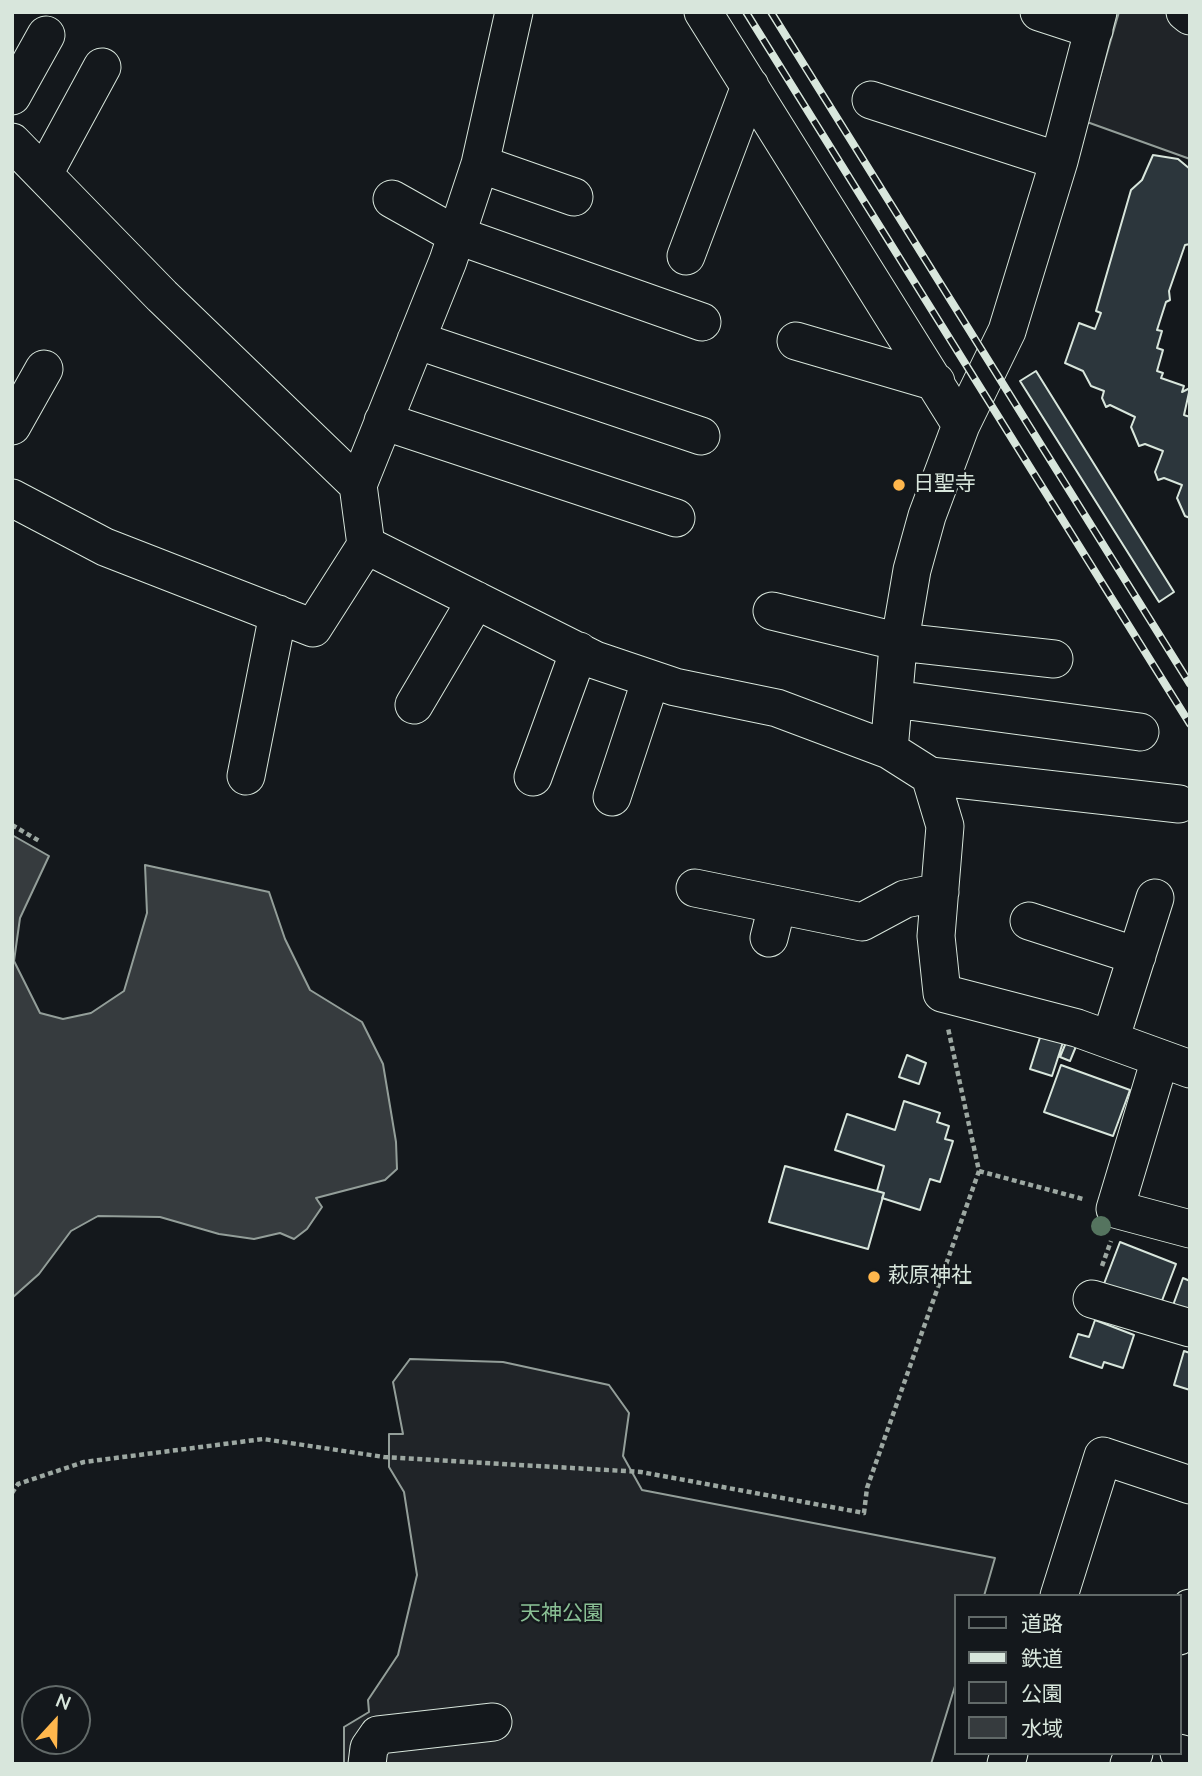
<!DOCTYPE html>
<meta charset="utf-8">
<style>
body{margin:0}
#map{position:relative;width:1202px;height:1776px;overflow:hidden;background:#14181c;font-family:"Nunito Sans","Noto Sans JP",sans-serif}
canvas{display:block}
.frame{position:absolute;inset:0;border:14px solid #d8e6dc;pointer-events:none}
.legend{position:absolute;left:954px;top:1594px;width:228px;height:161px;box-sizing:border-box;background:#14181c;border:2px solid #626a69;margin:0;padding:9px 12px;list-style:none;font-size:21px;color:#d8e6dc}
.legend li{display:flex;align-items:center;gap:14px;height:35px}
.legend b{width:35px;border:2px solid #626a69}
.north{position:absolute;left:21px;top:1685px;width:70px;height:70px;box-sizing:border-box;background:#14181c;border:2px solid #626a69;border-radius:50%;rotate:22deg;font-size:19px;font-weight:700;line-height:28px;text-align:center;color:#d8e6dc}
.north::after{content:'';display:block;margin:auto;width:24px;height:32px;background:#ffb74d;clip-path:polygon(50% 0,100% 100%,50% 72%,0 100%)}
</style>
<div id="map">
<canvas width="1202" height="1776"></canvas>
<div class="frame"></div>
<ul class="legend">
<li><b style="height:9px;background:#14181c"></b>道路</li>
<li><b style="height:9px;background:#d8e6dc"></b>鉄道</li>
<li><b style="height:19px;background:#202428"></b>公園</li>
<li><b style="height:19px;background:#363b3e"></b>水域</li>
</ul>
<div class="north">N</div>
</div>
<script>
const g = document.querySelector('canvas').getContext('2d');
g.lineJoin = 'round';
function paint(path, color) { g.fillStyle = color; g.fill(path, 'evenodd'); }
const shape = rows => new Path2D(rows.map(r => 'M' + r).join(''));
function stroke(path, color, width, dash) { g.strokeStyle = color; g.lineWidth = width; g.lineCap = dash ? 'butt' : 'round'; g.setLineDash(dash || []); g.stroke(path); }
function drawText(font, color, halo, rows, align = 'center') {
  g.font = font + ' "Nunito Sans","Noto Sans JP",sans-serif'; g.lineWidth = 5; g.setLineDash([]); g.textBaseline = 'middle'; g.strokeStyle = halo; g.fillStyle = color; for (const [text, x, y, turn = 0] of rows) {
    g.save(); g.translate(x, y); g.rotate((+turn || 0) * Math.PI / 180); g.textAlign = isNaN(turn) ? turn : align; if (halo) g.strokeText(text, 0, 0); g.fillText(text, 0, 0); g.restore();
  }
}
const green = shape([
 [1119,12,1169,12,1190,30,1190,159,1087,122,1119,12],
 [410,1359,503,1362,609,1385,629,1413,623,1456,642,1490,995,1558,984,1596,955,1596,955,1686,931,1764,344,1764,344,1727,369,1712,368,1700,398,1655,417,1575,404,1492,389,1467,389,1434,403,1434,393,1382,410,1359]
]);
paint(green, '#202428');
stroke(green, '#939e99', 2);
const water = shape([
 [12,835,49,856,20,918,14,961,40,1013,63,1019,91,1013,124,991,147,913,145,865,269,892,285,939,310,990,362,1022,383,1064,396,1142,397,1169,385,1180,316,1198,322,1207,307,1229,294,1239,280,1233,254,1239,219,1234,160,1217,98,1216,71,1231,39,1274,12,1298,12,835]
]);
paint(water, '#363b3e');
stroke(water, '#939e99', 2);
const building = shape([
 [1153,155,1178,159,1190,169,1190,244,1185,245,1169,291,1170,300,1166,302,1157,330,1162,331,1157,348,1163,350,1157,371,1163,373,1161,378,1184,386,1182,392,1190,388,1184,415,1190,417,1190,518,1185,516,1177,498,1182,485,1164,478,1158,480,1155,472,1163,451,1145,444,1139,446,1131,427,1135,417,1110,405,1106,407,1102,398,1104,391,1091,386,1083,371,1065,363,1079,323,1095,329,1101,313,1096,311,1131,190,1142,180,1153,155],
 [1036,371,1174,592,1159,602,1020,381,1036,371],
 [1043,1028,1065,1036,1052,1076,1030,1069,1043,1028],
 [1067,1040,1077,1044,1070,1061,1060,1057,1067,1040],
 [907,1055,926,1063,919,1084,899,1077,907,1055],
 [1061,1065,1130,1090,1113,1136,1044,1112,1061,1065],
 [904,1101,940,1113,937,1122,949,1126,945,1139,953,1141,940,1182,930,1179,920,1210,882,1198,884,1193,877,1191,884,1166,835,1150,847,1114,895,1130,904,1101],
 [785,1166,884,1193,868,1249,769,1222,785,1166],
 [1120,1242,1176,1264,1158,1311,1102,1289,1120,1242],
 [1183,1278,1190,1281,1190,1314,1172,1308,1183,1278],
 [1095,1320,1134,1335,1123,1368,1104,1362,1102,1368,1070,1357,1078,1334,1089,1337,1095,1320],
 [1184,1351,1190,1353,1190,1390,1174,1385,1184,1351]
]);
paint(building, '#2c363c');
stroke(building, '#d8e6dc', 2);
const minor = shape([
 [703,12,961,425],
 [1039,12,1094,30],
 [1185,12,1190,16],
 [12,96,46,35],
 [871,100,1059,161],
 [12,142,162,296,358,485,366,545,595,660,675,687,777,708,889,750,930,776,945,826,936,936,942,993,1077,1028,1190,1069],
 [480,164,574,197],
 [45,172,102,67],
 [392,199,456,235,702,322],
 [686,256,750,86],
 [416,340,701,436],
 [796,341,936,382],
 [383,421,676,518],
 [12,426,44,369],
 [358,485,448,261,480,164,514,12],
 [12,498,105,547,313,628,366,545],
 [772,611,900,642,1054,659],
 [894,699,1140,732],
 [414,705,476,600],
 [889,750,897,658,912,570,927,516,961,425,1007,331,1059,161,1098,12],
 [246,776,278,614],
 [930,776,1179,804],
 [533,777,579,651],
 [612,797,651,679],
 [695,888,862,922,905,899,940,892],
 [1029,921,1137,956],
 [769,938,777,906],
 [1110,1040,1155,898],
 [1160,1059,1115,1209,1190,1229],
 [1092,1299,1190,1328],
 [1059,1596,1103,1456,1190,1485],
 [1179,1636,1190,1608],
 [1179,1753,1190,1756],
 [367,1764,369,1748,378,1735,493,1722],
 [1006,1764,1009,1753],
 [1129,1764,1134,1753]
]);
stroke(minor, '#d8e6dc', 39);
stroke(shape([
 [12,825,41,842],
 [979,1171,1083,1199],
 [1102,1266,1111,1241],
 [12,1493,18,1484,84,1462,263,1439,384,1457,641,1472,864,1513,867,1488,979,1171,948,1028]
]), '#9da8a2', 4.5, [5, 3.5]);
stroke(minor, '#14181c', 37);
const rail = shape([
 [746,12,1190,724],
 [771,12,1190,684]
]);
stroke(rail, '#d8e6dc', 8);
stroke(rail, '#14181c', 5, [16]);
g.fillStyle = '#55745f';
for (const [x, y] of [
 [1101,1226]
]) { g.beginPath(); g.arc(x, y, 10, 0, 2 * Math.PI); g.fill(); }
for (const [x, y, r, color] of [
 [899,485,7,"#ffb74d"],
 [874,1277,7,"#ffb74d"]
]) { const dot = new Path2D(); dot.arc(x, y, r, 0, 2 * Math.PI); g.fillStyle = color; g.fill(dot); stroke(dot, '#14181c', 2.5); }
drawText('21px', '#d8e6dc', '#14181c', [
 ["日聖寺",913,485],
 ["萩原神社",888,1277]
], 'left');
drawText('21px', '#8ac095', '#14181c', [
 ["天神公園",562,1615]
]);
</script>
